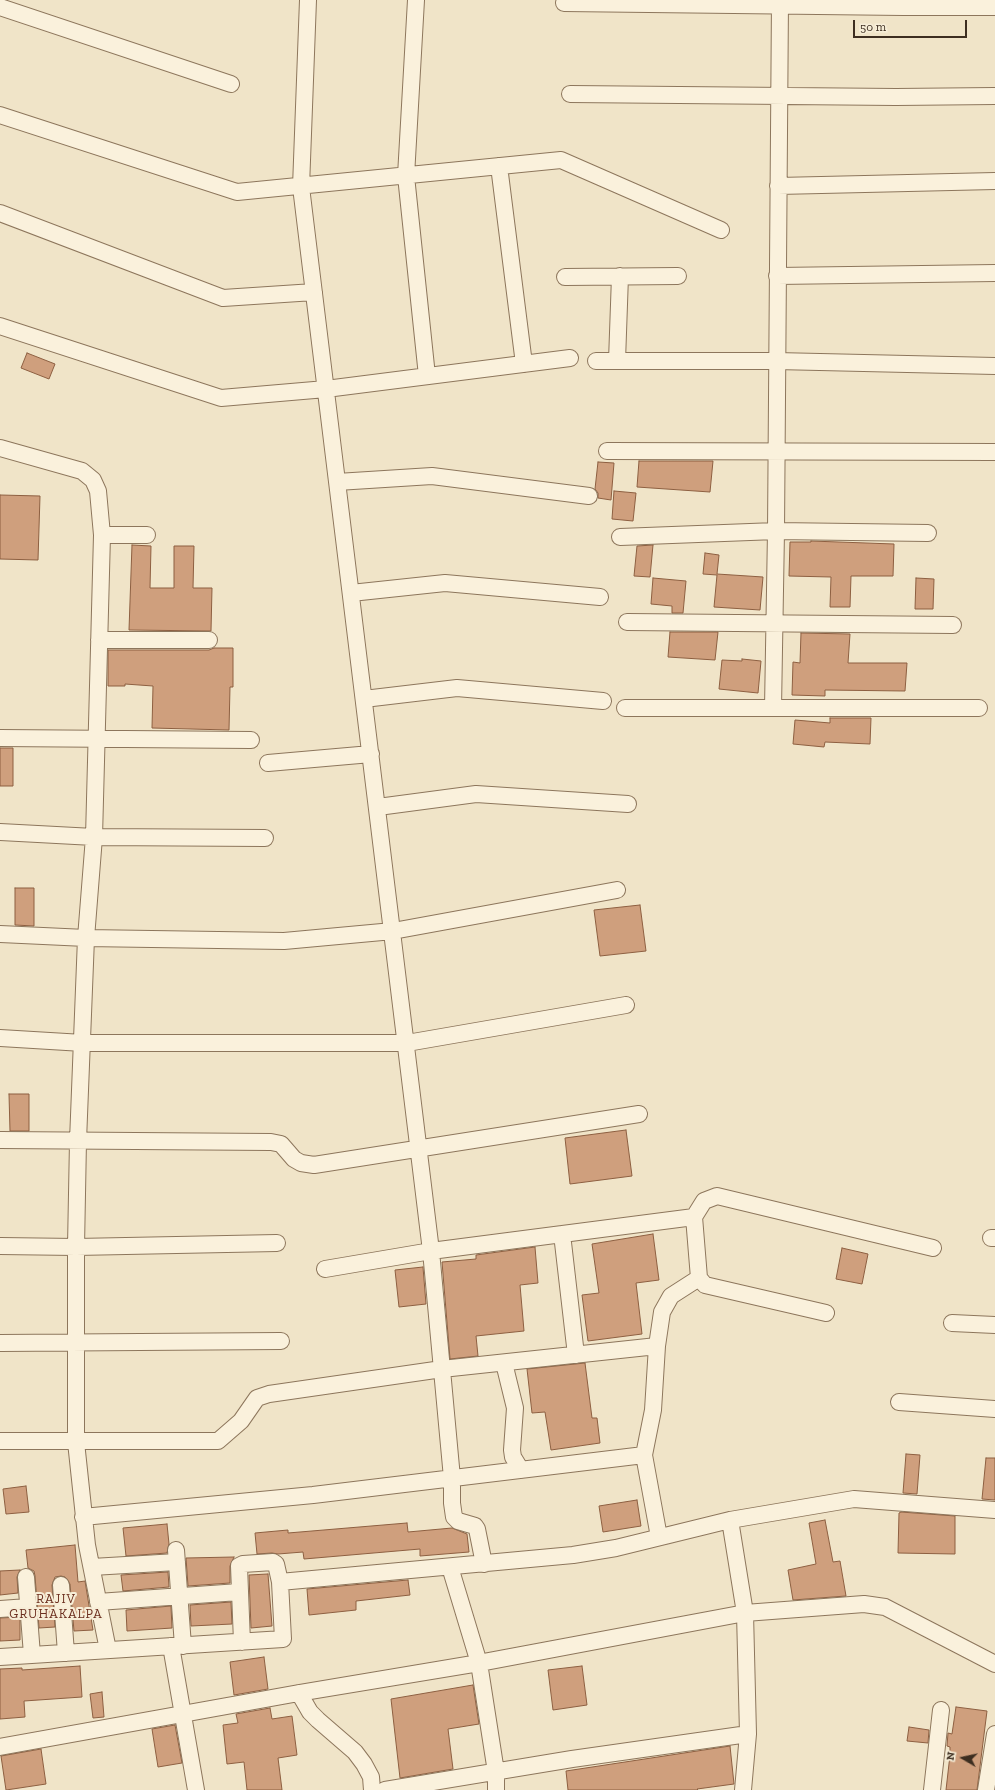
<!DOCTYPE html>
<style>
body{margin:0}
#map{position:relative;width:995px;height:1790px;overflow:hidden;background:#f0e4c8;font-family:"Zilla Slab",serif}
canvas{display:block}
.north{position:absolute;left:943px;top:1738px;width:40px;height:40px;-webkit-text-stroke:3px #f7eed8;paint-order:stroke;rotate:279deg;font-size:11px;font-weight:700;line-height:16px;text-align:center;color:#3d2e20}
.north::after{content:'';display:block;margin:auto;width:14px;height:18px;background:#3d2e20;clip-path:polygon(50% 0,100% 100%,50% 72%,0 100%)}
.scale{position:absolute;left:853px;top:20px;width:114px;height:18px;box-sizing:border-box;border:2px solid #3d2e20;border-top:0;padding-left:5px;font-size:12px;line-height:14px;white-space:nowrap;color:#3d2e20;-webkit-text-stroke:3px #f7eed8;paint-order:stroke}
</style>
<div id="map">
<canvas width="995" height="1790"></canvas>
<div class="north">N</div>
<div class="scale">50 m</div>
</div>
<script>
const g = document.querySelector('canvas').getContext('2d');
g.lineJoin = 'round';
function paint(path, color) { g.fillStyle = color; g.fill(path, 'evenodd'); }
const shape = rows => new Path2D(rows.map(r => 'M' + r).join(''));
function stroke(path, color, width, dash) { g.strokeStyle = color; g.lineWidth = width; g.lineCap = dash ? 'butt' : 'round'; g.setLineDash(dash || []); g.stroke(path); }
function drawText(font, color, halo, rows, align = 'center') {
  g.font = font + ' "Zilla Slab",serif'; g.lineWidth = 4; g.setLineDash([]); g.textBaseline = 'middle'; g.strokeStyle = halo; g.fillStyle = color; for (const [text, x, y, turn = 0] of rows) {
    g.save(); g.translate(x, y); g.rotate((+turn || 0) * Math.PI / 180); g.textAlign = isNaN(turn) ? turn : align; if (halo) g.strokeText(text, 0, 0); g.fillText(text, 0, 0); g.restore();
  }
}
const building = shape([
 [27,353,55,364,49,379,21,368,27,353],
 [639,461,713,461,710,492,637,487,639,461],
 [598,462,614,463,611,500,598,498,598,493,595,489,598,462],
 [614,491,636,493,633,521,612,519,614,491],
 [0,495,40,496,38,560,0,559,0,495],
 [811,541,894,544,893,576,851,576,850,607,830,607,831,577,789,576,790,542,811,542,811,541],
 [132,545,151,546,150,588,174,588,174,546,194,546,193,588,212,588,211,631,129,630,132,545],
 [653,545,650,577,634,576,637,546,653,545],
 [705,553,719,555,717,574,763,577,760,610,714,607,717,575,703,574,705,553],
 [653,578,686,581,683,613,672,613,672,606,651,604,653,578],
 [916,578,934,579,933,609,915,609,916,578],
 [670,632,718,632,715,660,668,657,670,632],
 [801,633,850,634,848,663,907,663,905,691,825,690,825,696,792,695,793,662,800,663,801,633],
 [214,648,233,648,233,687,230,687,229,730,152,728,153,686,125,684,125,686,108,686,108,650,209,650,214,648],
 [742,659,761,661,758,693,719,689,722,660,742,661,742,659],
 [830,718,871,718,870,744,825,742,824,747,793,744,795,720,830,723,830,718],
 [0,748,13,748,13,786,0,786,0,748],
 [15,888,34,888,34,926,15,925,15,888],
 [640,905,646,951,600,956,594,910,640,905],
 [9,1094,29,1094,29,1131,10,1131,9,1094],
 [626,1130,632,1176,570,1184,565,1138,626,1130],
 [653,1234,659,1280,636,1283,642,1334,588,1341,582,1295,599,1293,592,1244,653,1234],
 [535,1247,538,1283,520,1285,524,1331,476,1336,478,1356,450,1359,442,1262,476,1259,476,1255,535,1247],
 [842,1248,868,1254,862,1284,836,1279,842,1248],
 [423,1267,426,1304,399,1307,395,1270,423,1267],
 [585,1363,592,1418,597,1418,600,1443,551,1450,545,1412,532,1413,527,1369,585,1363],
 [906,1454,920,1455,917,1494,903,1493,906,1454],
 [986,1458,995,1458,995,1500,982,1499,986,1458],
 [26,1486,29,1512,6,1514,3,1489,26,1486],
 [637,1500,641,1526,603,1532,599,1506,637,1500],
 [901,1512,955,1516,955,1554,898,1553,899,1513,901,1512],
 [825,1520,833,1562,840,1561,846,1596,793,1600,788,1570,816,1564,809,1523,825,1520],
 [407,1523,408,1532,452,1528,467,1534,469,1552,420,1556,420,1549,304,1559,303,1552,278,1554,272,1553,257,1554,255,1533,288,1530,288,1533,407,1523],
 [167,1524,169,1544,167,1553,126,1556,123,1528,167,1524],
 [75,1545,78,1582,85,1581,93,1630,74,1631,70,1584,65,1577,61,1576,55,1577,52,1585,55,1627,39,1628,35,1576,34,1571,28,1568,26,1550,75,1545],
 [234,1557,230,1566,230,1583,188,1586,186,1558,234,1557],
 [20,1570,17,1577,18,1593,0,1595,0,1571,20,1570],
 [168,1572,169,1587,123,1591,121,1575,168,1572],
 [268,1574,272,1626,251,1628,249,1575,268,1574],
 [408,1580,410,1595,356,1601,356,1610,309,1615,307,1589,408,1580],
 [231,1602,232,1624,191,1626,190,1605,231,1602],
 [171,1606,172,1628,127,1631,126,1610,171,1606],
 [20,1617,20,1640,0,1641,0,1618,20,1617],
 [264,1657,268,1689,234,1695,230,1662,264,1657],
 [80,1666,82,1697,24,1701,25,1717,0,1719,0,1669,22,1668,22,1670,80,1666],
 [582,1666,587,1705,553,1710,548,1670,582,1666],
 [473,1685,479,1724,448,1729,453,1769,400,1778,391,1699,473,1685],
 [102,1692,104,1717,93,1718,90,1694,102,1692],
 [956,1707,987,1711,977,1790,946,1790,950,1755,950,1747,947,1746,948,1733,952,1734,956,1707],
 [270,1708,272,1719,292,1716,297,1755,278,1758,282,1790,247,1790,244,1762,227,1764,223,1725,238,1723,236,1714,270,1708],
 [175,1725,182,1763,158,1767,152,1729,175,1725],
 [909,1727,929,1730,928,1743,907,1741,909,1727],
 [730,1746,734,1784,697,1789,698,1790,568,1790,566,1771,730,1746],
 [41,1749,46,1784,6,1790,1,1756,41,1749]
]);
paint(building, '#cf9f7d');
stroke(building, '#8d5f41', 1);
const minor = shape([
 [308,0,301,187,431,1251,452,1478,452,1503,454,1517,458,1521,475,1526,477,1529,484,1564],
 [416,0,406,176,427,376],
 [564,3,903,7,995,7],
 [0,7,231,84],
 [570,94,896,97,995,96],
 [0,115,237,192,561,160,721,230],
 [499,166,524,364],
 [778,186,995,181],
 [0,213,223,298,314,292],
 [777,276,995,273],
 [565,277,678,276],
 [0,326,221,398,326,389,570,358],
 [596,361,776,361,995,366],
 [617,361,620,276],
 [0,448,82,471,93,480,98,491,102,535,94,837,86,938,78,1141,76,1247,76,1442,87,1545,108,1650],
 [607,451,995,452],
 [337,482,432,476,589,496],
 [102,535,147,535],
 [620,537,776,531,928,533],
 [351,593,445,583,600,597],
 [627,622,953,625],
 [99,640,209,640],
 [364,699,457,688,603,701],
 [625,708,979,708],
 [773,708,776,531,780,0],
 [0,738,251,740],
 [268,763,371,754],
 [378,807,476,794,628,804],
 [0,832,94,837,265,838],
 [0,934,86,938,284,941,393,931,617,890],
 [0,1038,83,1043,407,1043,626,1005],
 [0,1140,271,1142,281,1144,294,1159,301,1163,314,1165,639,1114],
 [562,1234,576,1355],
 [991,1238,995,1238],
 [0,1246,76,1247,277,1243],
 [325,1269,431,1251,694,1217],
 [826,1313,705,1285,699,1278,694,1217,704,1201,717,1196,933,1248],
 [952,1323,995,1325],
 [0,1343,281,1341],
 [504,1363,515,1408,512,1450,513,1457,521,1470],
 [899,1402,995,1409],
 [0,1441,218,1441,241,1421,257,1398,269,1394,442,1369,657,1346],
 [83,1517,313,1495,644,1455],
 [730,1520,745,1613,748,1734,743,1790],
 [659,1537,644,1455,653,1410,657,1346,662,1312,671,1296,699,1278],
 [176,1550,183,1646],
 [92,1567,177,1562],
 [450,1567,479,1663,496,1772,496,1790],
 [26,1577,32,1655],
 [61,1585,66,1653],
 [98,1602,239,1592],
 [0,1609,28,1607],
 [242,1642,239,1566,243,1564,273,1562,276,1564,280,1582],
 [171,1646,196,1790],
 [0,1657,283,1639,280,1582,573,1555,616,1548,730,1520,854,1499,995,1510],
 [299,1693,310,1712,318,1720,355,1752,364,1764,371,1777,372,1790],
 [0,1747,299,1693,479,1663,745,1613,864,1604,885,1607,995,1664],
 [385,1790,572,1759,748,1734],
 [932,1790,941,1710],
 [986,1790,995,1734]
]);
stroke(minor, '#8d765c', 18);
stroke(minor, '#faf1dc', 16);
g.letterSpacing = '1px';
drawText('13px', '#6b2e1e', '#f7eed8', [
 ["RAJIV",56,1599],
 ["GRUHAKALPA",56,1614]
]);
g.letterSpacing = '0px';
</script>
